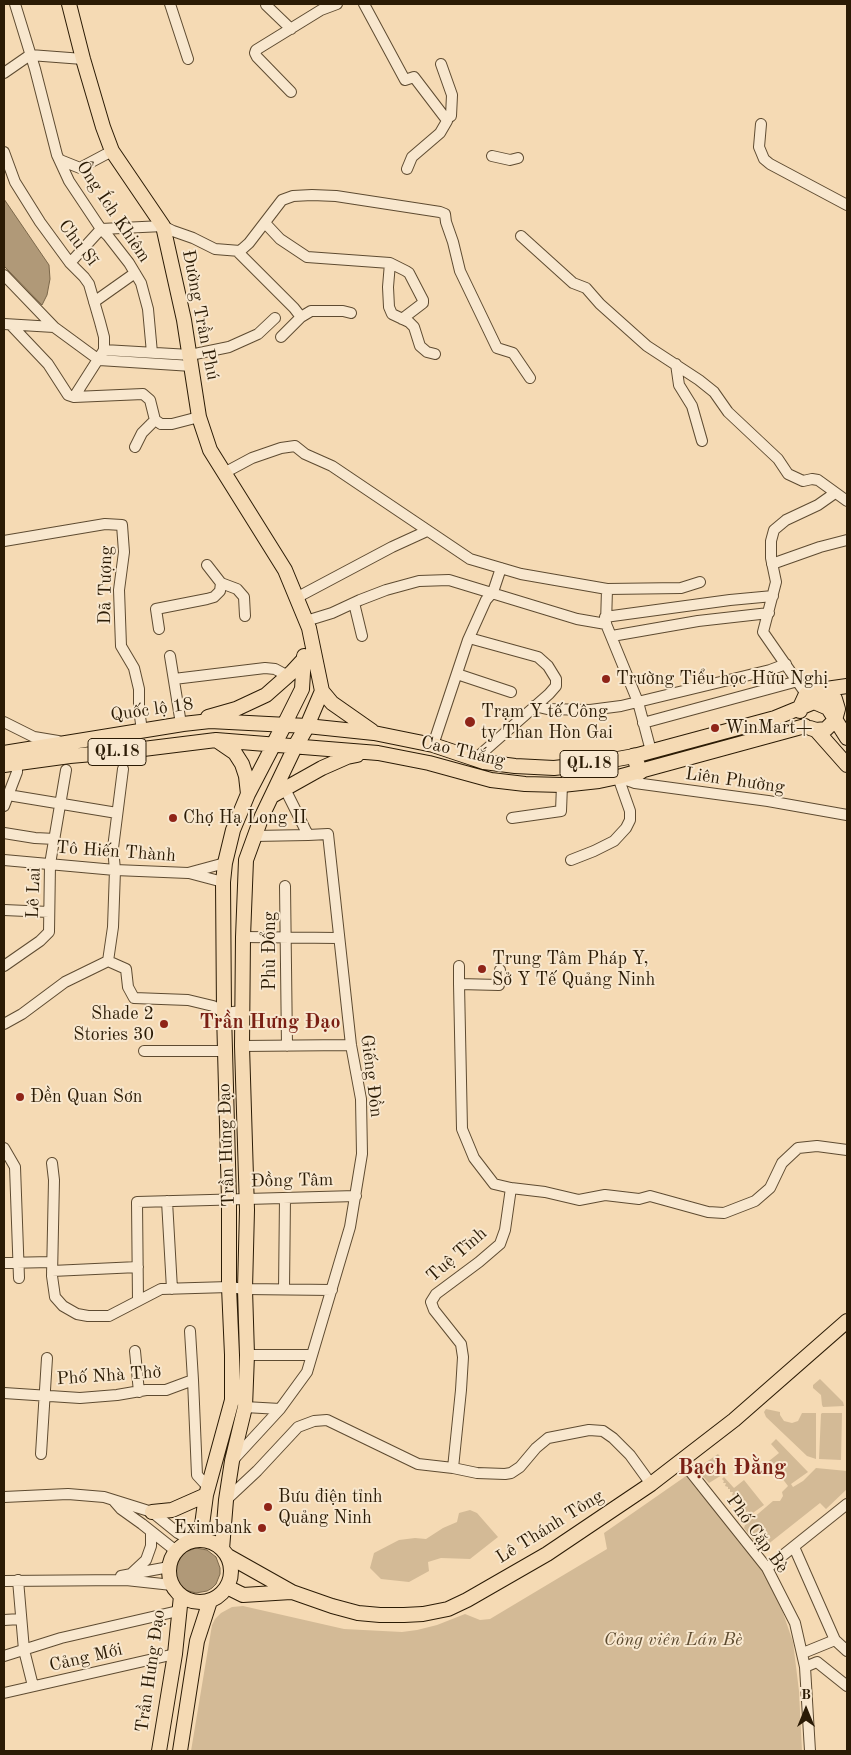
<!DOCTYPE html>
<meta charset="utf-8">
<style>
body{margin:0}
#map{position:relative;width:851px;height:1755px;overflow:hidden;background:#f5dab4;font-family:"Old Standard TT",serif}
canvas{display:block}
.frame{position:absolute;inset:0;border:5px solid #2b1b05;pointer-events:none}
.north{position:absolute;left:781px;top:1685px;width:50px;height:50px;-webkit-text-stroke:4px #f8e7ce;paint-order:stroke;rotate:0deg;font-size:14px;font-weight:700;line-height:20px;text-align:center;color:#2b1b05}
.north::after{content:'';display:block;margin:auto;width:18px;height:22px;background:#2b1b05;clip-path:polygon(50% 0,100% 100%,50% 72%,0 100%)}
</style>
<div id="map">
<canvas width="851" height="1755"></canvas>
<div class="frame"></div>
<div class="north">B</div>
</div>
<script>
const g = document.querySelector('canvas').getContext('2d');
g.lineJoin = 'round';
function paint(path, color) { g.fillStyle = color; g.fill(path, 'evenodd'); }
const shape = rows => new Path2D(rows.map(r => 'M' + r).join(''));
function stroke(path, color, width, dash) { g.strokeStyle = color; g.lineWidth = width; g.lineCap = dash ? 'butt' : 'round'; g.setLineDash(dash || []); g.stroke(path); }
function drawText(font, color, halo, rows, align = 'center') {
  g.font = font + ' "Old Standard TT",serif'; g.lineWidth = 4; g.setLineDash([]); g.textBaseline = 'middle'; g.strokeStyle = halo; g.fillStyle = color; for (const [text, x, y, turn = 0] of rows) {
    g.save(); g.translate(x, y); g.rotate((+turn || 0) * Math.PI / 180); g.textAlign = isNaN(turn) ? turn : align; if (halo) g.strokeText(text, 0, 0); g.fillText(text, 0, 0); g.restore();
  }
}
paint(shape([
 [820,1379,843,1402,844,1406,823,1407,822,1405,821,1395,813,1388,813,1385],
 [766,1409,780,1412,780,1415,784,1421,792,1423,798,1421,802,1413,816,1413,816,1459,807,1456,766,1417,764,1412],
 [822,1413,842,1413,841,1460,819,1459,821,1414],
 [776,1439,808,1472,791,1484,793,1487,803,1481,816,1468,847,1471,847,1489,826,1509,820,1503,767,1545,762,1551,744,1528,745,1525,773,1501,780,1501,783,1496,782,1492,788,1486,769,1461,779,1453,771,1444],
 [718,1454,722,1459,714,1466,722,1475,709,1483,696,1469],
 [686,1476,763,1570,782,1610,793,1642,799,1691,802,1751,191,1751,212,1625,215,1619,221,1613,232,1607,243,1606,344,1629,402,1632,417,1630,437,1625,465,1614,480,1620,490,1619,607,1549,604,1533],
 [724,1477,734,1488,744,1480,764,1505,750,1515,748,1512,745,1512,745,1510,743,1509,742,1504,739,1504,739,1501,737,1501,737,1498,732,1495,733,1492,730,1492,730,1489,728,1489,728,1487,725,1486,726,1483,723,1483,724,1481,722,1479],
 [470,1510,477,1513,498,1537,470,1559,441,1558,428,1562,429,1571,409,1582,381,1579,370,1568,374,1553,399,1540,415,1538,426,1539,443,1528,457,1522,459,1513]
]), '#d3ba96');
const water = shape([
 [4,199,49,265,50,279,47,295,42,305,4,266,4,199],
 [196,1548,207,1550,216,1557,220,1568,220,1574,216,1584,212,1588,207,1591,196,1593,185,1590,177,1582,175,1571,177,1560,181,1555,185,1552,196,1548]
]);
paint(water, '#b09978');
stroke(water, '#7b674a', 1);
const minor = shape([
 [15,4,35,69,57,155,69,181,101,229,108,236,129,263,141,283,148,309,152,353],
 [170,4,188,59],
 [364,4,405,80,414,77,446,119],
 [266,5,291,29],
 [4,73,30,55,83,59],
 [291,92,257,57,255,53,256,50,321,10,337,4],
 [761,124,759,147,764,159,770,164,847,205],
 [4,152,15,182,40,222,70,263,84,277,89,284,100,322,104,337,104,350,74,397],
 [492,156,510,160,518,158],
 [60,160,80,168,112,151],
 [407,169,412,157,440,133,447,121,446,119,451,116,452,95,441,64],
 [265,223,280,239,307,257,390,263,406,271,409,273,423,300,423,303,402,319],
 [521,236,573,283,586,288,600,304,647,346,699,380,714,392,728,412,778,459,788,474,803,481,812,479,818,480,847,501],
 [237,251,294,308,301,317],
 [70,263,101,229,163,226,173,231,193,238,215,249,240,251,249,243,282,200,293,196,312,195,336,196,440,212,445,214,446,222,453,242,460,271,497,348,513,353,530,378],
 [390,263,388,287,389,307,392,314,409,322,414,327,420,346,427,352,435,354],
 [4,275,54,327],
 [94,302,135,273],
 [4,324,54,327,99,360,192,366],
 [11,325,48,364,68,395,74,397,143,394,150,400,155,420,161,424,172,424,199,417],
 [281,337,301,317,311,311,343,311,351,313],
 [104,350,190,355,229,347,258,334,275,318],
 [676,364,679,385,692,406,702,441],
 [135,447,142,433,155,420],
 [224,473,252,458,281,448,295,446,305,454,332,466,470,559,521,574,607,589,681,588,700,582],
 [4,541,105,524,122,525,124,552,119,590,121,646,134,668,139,689,139,709,142,731],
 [772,564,820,547,847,540],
 [221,583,237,589,244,597,245,616],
 [607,589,606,624,638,702,651,751],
 [296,598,392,547,427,531],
 [354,603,362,636],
 [605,617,730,600,773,596],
 [306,621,332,613,360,600,386,590,419,581,449,580,577,619,606,624],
 [159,629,156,609,207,599,214,597,220,591,221,583,207,565],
 [612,636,698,621,769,613],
 [469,638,538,657,548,666,556,679,556,686,549,694,474,760],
 [170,656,181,724],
 [457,674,511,692],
 [174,679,265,668,275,669,288,676],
 [806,694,763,632,776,582,771,558,771,541,774,530,786,520,818,505,835,493],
 [534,706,547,709,590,710,621,706,770,670,786,664],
 [4,722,34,737,58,741],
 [643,723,798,681],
 [433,745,468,640,486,600,493,592,501,568],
 [123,769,113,848,115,870,113,927,108,961,126,969,128,987,134,998,188,1000,213,1006,224,1013,242,1011],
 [618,777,635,783,768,801,847,815],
 [8,795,117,813],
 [4,806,17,772,17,763],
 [512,818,561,811,562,785],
 [4,833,35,838,55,839],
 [254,836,308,835],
 [4,860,115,870,188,873,225,863],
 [571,860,594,851,614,841,626,828,630,820,630,811,618,777],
 [189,873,223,882],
 [285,886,287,1046],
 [4,910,49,912],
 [243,937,338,938],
 [4,966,40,941,49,932,50,864,66,770],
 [459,966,459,984],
 [500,970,499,985,459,984,462,1129,474,1158,494,1184,511,1188,545,1192,579,1200,605,1195,639,1199,650,1196,708,1212,724,1213,755,1201,770,1188,782,1163,798,1148,817,1146,847,1150],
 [4,1024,22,1014,65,982,108,961],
 [242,1046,351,1045],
 [144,1051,225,1051],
 [4,1148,15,1167,19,1278],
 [52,1163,54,1180,52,1276,55,1297,63,1306,77,1314,88,1316,109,1316,161,1289,229,1287,245,1289,332,1290],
 [167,1201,172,1289],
 [4,1263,52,1262],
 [52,1271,138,1267],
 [284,1289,285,1198],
 [138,1301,137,1202,356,1196],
 [190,1331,193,1380],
 [135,1351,139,1392],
 [247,1355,312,1355],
 [4,1393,80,1398,117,1395,146,1390,166,1390,193,1380,197,1475,208,1487],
 [245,1407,280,1409],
 [41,1454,47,1358],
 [233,1460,280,1409,307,1372,350,1227,362,1154,361,1099,351,1045,328,834,308,835,285,789],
 [681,1460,767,1568,795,1623,805,1667,810,1751],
 [453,1468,461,1390,463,1357,461,1344,434,1310,431,1302,436,1294,479,1262,500,1244,505,1230,511,1188],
 [4,1497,68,1494,104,1497,152,1512,178,1533,192,1541],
 [226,1500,257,1471,298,1427,314,1421,327,1420,418,1464,453,1468,477,1473,505,1474,511,1473,520,1467,536,1448,548,1438,589,1430,603,1431,613,1438,630,1455,651,1484],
 [114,1501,121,1509,142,1524,176,1551],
 [794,1547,835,1640,847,1651],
 [767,1568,847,1504],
 [131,1574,146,1560,151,1546,151,1531],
 [121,1576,169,1567],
 [18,1580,24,1650,33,1686],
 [4,1581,126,1580,172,1585],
 [4,1620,21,1619],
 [803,1653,835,1640],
 [4,1656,61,1638,178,1611],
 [805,1667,817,1662,847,1686],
 [4,1693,175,1654]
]);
const major = shape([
 [69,4,83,59,103,127,112,151,163,226,184,320,199,417,210,450,285,570,309,628,322,691,307,726],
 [322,691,332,703,372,731],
 [800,711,800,707,806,694,819,690,847,686],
 [208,717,236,709,266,695,292,672,304,659],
 [284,725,302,689,304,656],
 [810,728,816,730,847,765],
 [816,730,826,729,835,720,838,709,835,699,829,693,819,690],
 [216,740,235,753,242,764,246,776,248,794],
 [4,753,183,724,210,721,307,726,374,733,433,745,484,762,515,766,554,768,590,764,634,756,775,718,814,702,828,708,847,738],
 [4,765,70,756,127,751,216,740,378,753,429,763,491,780,525,784,562,785,599,781,618,777,805,726],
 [272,796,322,768,347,757,357,755],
 [152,1512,172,1510,206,1495],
 '169 1571a31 31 0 1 1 62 0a31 31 0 1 1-62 0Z',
 [200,1540,206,1495,232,1400,232,1355,229,1287,229,1200,224,1013,223,882,225,863,233,830,248,794,274,744],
 [222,1549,226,1500,232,1461,245,1407,247,1355,245,1289,247,1210,242,1046,243,937,246,860,262,816,295,747],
 [228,1556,292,1592,332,1606,358,1613,380,1615,404,1615,423,1614,448,1609,467,1600,547,1554,651,1484,734,1420,847,1321],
 [227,1587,243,1595,291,1592],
 [159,1751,175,1654,181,1596],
 [180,1751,197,1641,210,1601]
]);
const highway = shape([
 [274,744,284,725],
 [295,747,307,726],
 [634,756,640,772]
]);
stroke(minor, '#5e4b31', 12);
stroke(major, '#2b1b05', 16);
stroke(highway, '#2b1b05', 17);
stroke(minor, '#f8e7ce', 10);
stroke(major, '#f5dab4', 14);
stroke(highway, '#f5dab4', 15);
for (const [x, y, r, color] of [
 [606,679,5,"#8f2418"],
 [470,722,6,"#8f2418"],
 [715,728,5,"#8f2418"],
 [173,818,5,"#8f2418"],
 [482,969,5,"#8f2418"],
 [164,1024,5,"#8f2418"],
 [20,1097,5,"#8f2418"],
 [268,1507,5,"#8f2418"],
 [262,1528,5,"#8f2418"]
]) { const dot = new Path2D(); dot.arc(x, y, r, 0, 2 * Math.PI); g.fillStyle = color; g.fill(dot); stroke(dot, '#f8e7ce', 2); }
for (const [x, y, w] of [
 [117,752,58],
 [589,764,58]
]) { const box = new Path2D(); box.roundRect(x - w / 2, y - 13.5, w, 27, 4); g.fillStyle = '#f8e7ce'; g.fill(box); stroke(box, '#2b1b05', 1); }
drawText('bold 16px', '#2b1b05', null, [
 ["QL.18",117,752],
 ["QL.18",589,764]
]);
drawText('18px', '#2b1b05', '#f8e7ce', [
 ["Ông Ích Khiêm",113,212,56],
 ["Chu Sĩ",78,243,52],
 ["Đường Trần Phú",200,315,79],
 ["Dã Tượng",106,585,-89],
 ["Quốc lộ 18",152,710,-8],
 ["Cao Thắng",463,752,13],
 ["Liên Phường",735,781,8],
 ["Tô Hiến Thành",116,852,4],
 ["Lê Lai",34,893,-88],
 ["Phù Đổng",270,951,-90],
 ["Giếng Đồn",371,1076,83],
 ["Trần Hưng Đạo",227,1145,-92],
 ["Đồng Tâm",292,1181,-1],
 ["Tuệ Tĩnh",457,1255,-41],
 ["Phố Nhà Thờ",109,1376,-4],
 ["Lê Thánh Tông",550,1527,-32],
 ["Phố Cặp Bè",757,1534,54],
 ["Cảng Mới",86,1658,-13],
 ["Trần Hưng Đạo",151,1671,-82]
]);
drawText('18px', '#2b1b05', '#f8e7ce', [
 ["Trường Tiểu học Hữu Nghị",616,679],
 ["Trạm Y tế Công",481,712],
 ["ty Than Hòn Gai",481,733],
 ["WinMart+",725,728],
 ["Chợ Hạ Long II",183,818],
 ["Trung Tâm Pháp Y,",492,959],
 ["Sở Y Tế Quảng Ninh",492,980],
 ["Shade 2",154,1014,"right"],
 ["Stories 30",154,1035,"right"],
 ["Đền Quan Sơn",30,1097],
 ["Bưu điện tỉnh",278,1497],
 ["Quảng Ninh",278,1518],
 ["Eximbank",252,1528,"right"]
], 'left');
drawText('italic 18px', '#5d4b30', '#f8e7ce', [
 ["Công viên Lán Bè",673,1640]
]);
drawText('bold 20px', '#7a1f14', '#f8e7ce', [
 ["Trần Hưng Đạo",270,1023]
]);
drawText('bold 22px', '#7a1f14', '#f8e7ce', [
 ["Bạch Đằng",732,1468]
]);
</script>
